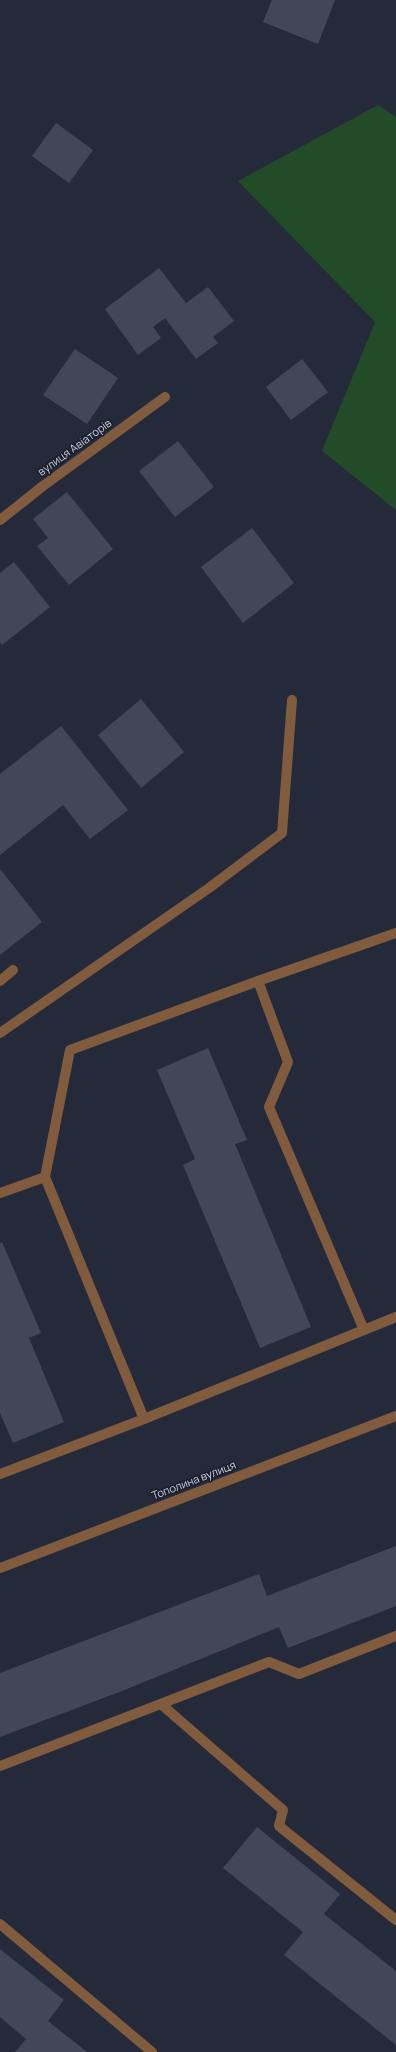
<!DOCTYPE html>
<meta charset="utf-8">
<style>
body{margin:0}
canvas{display:block;background:#242a3a}
</style>
<canvas width="396" height="2052"></canvas>
<script>
const g = document.querySelector('canvas').getContext('2d');
g.lineJoin = 'round';
function paint(path, color) { g.fillStyle = color; g.fill(path, 'evenodd'); }
const shape = rows => new Path2D(rows.map(r => 'M' + r).join(''));
function stroke(path, color, width, dash) { g.strokeStyle = color; g.lineWidth = width; g.lineCap = dash ? 'butt' : 'round'; g.setLineDash(dash || []); g.stroke(path); }
function drawText(font, color, halo, rows, align = 'center') {
  g.font = font + ' Manrope,sans-serif'; g.lineWidth = 3.5; g.setLineDash([]); g.textBaseline = 'middle'; g.strokeStyle = halo; g.fillStyle = color; for (const [text, x, y, turn = 0] of rows) {
    g.save(); g.translate(x, y); g.rotate((+turn || 0) * Math.PI / 180); g.textAlign = isNaN(turn) ? turn : align; if (halo) g.strokeText(text, 0, 0); g.fillText(text, 0, 0); g.restore();
  }
}
paint(shape([
 [378,105,396,117,396,510,322,451,375,322,238,181]
]), '#224b27');
paint(shape([
 [272,0,335,0,318,44,263,22],
 [56,123,93,150,69,183,32,156],
 [159,268,186,303,208,287,234,321,213,337,218,343,196,359,165,318,153,327,161,338,138,355,105,309],
 [75,349,118,378,87,424,43,395],
 [302,359,328,392,291,420,266,387],
 [178,441,214,487,175,517,139,471],
 [67,492,113,549,69,585,37,546,48,538,33,519],
 [252,528,294,583,243,623,201,567],
 [14,562,50,607,2,645,0,642,0,573],
 [141,699,184,752,141,788,98,735],
 [61,726,128,810,90,839,63,805,0,855,0,774],
 [0,869,42,922,0,955],
 [208,1048,247,1140,235,1144,311,1327,260,1348,183,1165,195,1159,157,1070],
 [2,1242,41,1333,29,1338,64,1422,13,1443,0,1413,0,1243],
 [396,1546,396,1606,288,1648,279,1627,122,1691,0,1737,0,1673,259,1574,267,1596],
 [257,1827,340,1894,324,1914,396,1971,396,2045,284,1955,303,1932,223,1868],
 [0,1949,64,2000,48,2021,87,2052,15,2052,26,2039,0,2017]
]), '#414759');
stroke(shape([
 [0,981,13,970],
 [258,981,288,1062,269,1107,364,1330],
 [0,1033,209,888,282,833,292,700],
 [45,1177,144,1419],
 [0,1193,45,1177,70,1050,258,981,396,933],
 [0,1474,144,1419,396,1317],
 [162,1705,283,1810,279,1826,396,1920],
 [0,1766,269,1662,299,1674,396,1636],
 [0,1924,152,2052]
]), '#815b3d', 10);
stroke(shape([
 [0,520,43,486,165,397],
 [0,1568,396,1416]
]), '#815b3d', 10);
drawText('11px', '#cdd1dc', '#1b2030', [
 ["вулиця Авіаторів",75,448,-36],
 ["Тополина вулиця",194,1481,-21]
]);
</script>
